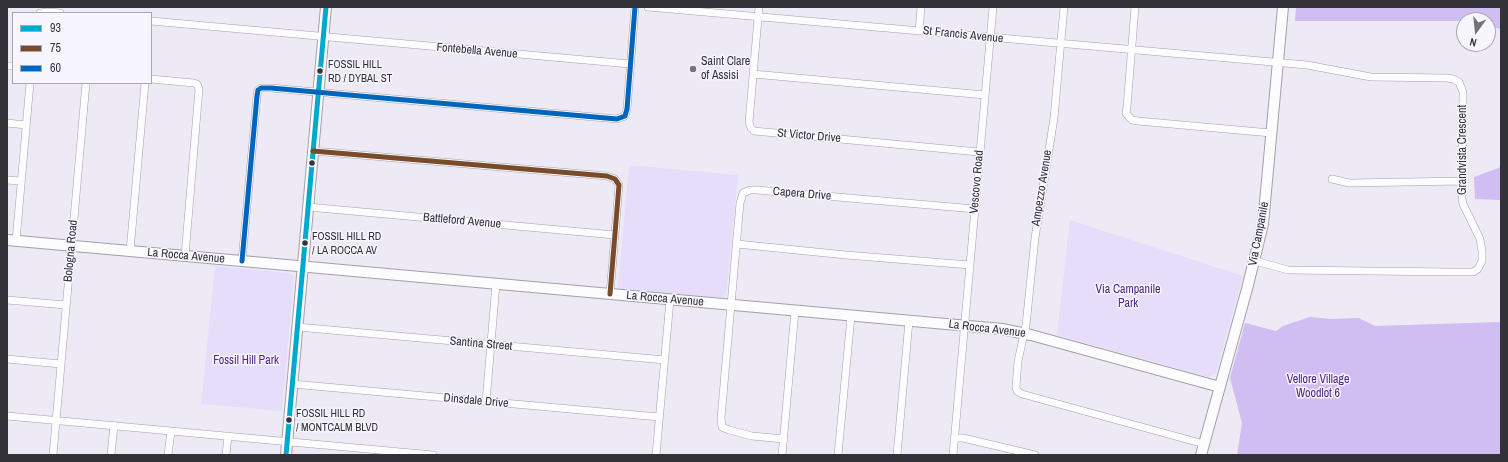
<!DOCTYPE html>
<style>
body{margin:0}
#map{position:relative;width:1508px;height:462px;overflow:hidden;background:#edeaf5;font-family:"Archivo Narrow",sans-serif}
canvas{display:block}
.frame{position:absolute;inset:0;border:8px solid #343239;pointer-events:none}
.legend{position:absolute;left:12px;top:12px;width:140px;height:72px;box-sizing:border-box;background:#f7f5fd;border:1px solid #a9a7af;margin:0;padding:5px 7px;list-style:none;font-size:12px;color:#343239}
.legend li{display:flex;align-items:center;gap:8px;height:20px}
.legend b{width:20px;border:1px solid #a9a7af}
.north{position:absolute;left:1456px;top:12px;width:40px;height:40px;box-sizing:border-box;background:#f7f5fd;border:1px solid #a9a7af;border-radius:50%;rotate:195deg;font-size:11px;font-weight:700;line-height:16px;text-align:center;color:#343239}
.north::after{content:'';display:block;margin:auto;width:14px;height:18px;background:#75727b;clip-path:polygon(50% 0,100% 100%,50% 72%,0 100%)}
</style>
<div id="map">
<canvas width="1508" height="462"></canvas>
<div class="frame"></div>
<ul class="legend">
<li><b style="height:5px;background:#00a9ce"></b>93</li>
<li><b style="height:5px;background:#7a4b2a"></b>75</li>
<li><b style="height:5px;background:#0065bd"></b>60</li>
</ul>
<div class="north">N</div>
</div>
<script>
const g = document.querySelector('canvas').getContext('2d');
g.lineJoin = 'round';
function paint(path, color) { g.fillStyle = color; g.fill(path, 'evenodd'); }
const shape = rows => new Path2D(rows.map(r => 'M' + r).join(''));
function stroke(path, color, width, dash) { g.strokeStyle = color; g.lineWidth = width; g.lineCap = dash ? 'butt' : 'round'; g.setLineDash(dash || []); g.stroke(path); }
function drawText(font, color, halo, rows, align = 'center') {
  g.font = font + ' "Archivo Narrow",sans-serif'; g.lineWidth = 3; g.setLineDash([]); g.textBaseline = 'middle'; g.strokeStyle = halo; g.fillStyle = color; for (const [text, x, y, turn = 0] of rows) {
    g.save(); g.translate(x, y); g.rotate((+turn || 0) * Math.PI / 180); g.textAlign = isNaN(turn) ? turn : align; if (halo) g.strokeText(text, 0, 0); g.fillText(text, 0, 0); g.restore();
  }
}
paint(shape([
 [629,165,738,175,726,298,619,289,618,287],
 [1070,220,1243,276,1216,373,1209,377,1057,335],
 [215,266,290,273,294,277,282,411,201,404]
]), '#e6ddfa');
paint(shape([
 [1296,7,1501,7,1501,29,1488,26,1488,20,1464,20,1464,21,1295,21],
 [1501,167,1501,200,1475,199,1474,177],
 [1310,317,1331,319,1359,318,1375,326,1501,322,1501,455,1237,455,1242,423,1230,378,1245,323,1276,331,1283,326]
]), '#d0bdf2');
const street = shape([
 [648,7,1307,65,1371,77,1447,78,1453,79,1459,82,1463,92,1462,198,1463,204,1480,239,1482,251,1482,261,1478,269,1473,272,1451,272,1288,270,1255,261],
 [759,7,749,122,751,128,754,131,979,152],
 [1064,7,1054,118,1035,238,1026,325,1018,361,1016,387,1017,391,1022,394,1204,444],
 [1135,7,1127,107,1126,113,1129,117,1132,120,1138,121,1271,133],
 [40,13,47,12,60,13],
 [151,21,630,64],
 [919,31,921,7],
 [7,66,13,66],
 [753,74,985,95],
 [151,79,194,83,197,84,199,89,185,256],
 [7,123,26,125],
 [313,151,607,176,615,179,619,185,610,294],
 [1332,179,1349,183,1462,181],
 [7,180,21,181],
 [308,207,615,235],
 [16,241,30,83],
 [737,244,846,255,970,265],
 [130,251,145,83],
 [242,261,257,96,258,90,261,88,271,88,617,119,625,116,627,109,635,7],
 [7,300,66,305],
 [297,327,665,360],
 [7,359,61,364],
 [292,384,659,417],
 [486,402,496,284],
 [7,416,433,455],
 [954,438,963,438,1035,455],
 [784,439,752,436,729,430,722,427,721,418,740,203,743,193,750,190,757,190,975,209],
 [53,455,86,83],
 [111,455,114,425],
 [168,455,171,431],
 [226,455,228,436],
 [656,455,670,300],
 [782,455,795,311],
 [838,455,851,316],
 [897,455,909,321],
 [953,455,993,7]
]);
const secondary = shape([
 [7,240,1002,329,1031,335,1220,387],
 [286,455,326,7],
 [1201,455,1247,289,1263,224,1283,7]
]);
stroke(street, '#a2a0a8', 8);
stroke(secondary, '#a2a0a8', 12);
stroke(street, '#fcfcfe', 7);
stroke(secondary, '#fcfcfe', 10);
stroke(shape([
 [286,455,326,7]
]), '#00a9ce', 5);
stroke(shape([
 [313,151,607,176,615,179,619,185,610,294]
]), '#7a4b2a', 5);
stroke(shape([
 [242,261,257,96,258,90,261,88,271,88,617,119,625,116,627,109,635,7]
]), '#0065bd', 5);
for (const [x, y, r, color] of [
 [693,69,4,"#75727b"],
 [320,71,3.5,"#343239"],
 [312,163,3.5,"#343239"],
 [305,243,3.5,"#343239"],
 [289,420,3.5,"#343239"]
]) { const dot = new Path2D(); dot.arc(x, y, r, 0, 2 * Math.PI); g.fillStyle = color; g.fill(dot); stroke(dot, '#f7f5fd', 1.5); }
drawText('11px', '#343239', '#f7f5fd', [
 ["FOSSIL HILL",328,65],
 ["RD / DYBAL ST",328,79],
 ["FOSSIL HILL RD",312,237],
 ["/ LA ROCCA AV",312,251],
 ["FOSSIL HILL RD",296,414],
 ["/ MONTCALM BLVD",296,428]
], 'left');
drawText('12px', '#343239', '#f7f5fd', [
 ["St Francis Avenue",963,35,6],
 ["Fontebella Avenue",477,51,5],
 ["St Victor Drive",809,136,5],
 ["Grandvista Crescent",1463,150,-90],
 ["Vescovo Road",977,182,-85],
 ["Ampezzo Avenue",1042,188,-81],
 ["Capera Drive",802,194,5],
 ["Battleford Avenue",462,221,5],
 ["Via Campanile",1259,234,-79],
 ["Bologna Road",71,251,-85],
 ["La Rocca Avenue",186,256,5],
 ["La Rocca Avenue",665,299,5],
 ["La Rocca Avenue",987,329,7],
 ["Santina Street",481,344,5],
 ["Dinsdale Drive",476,401,5]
]);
drawText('12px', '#343239', '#f7f5fd', [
 ["Saint Clare",701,62],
 ["of Assisi",701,76]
], 'left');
drawText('12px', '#512487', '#f7f5fd', [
 ["Via Campanile",1128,290],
 ["Park",1128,304],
 ["Fossil Hill Park",246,361],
 ["Vellore Village",1318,380],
 ["Woodlot 6",1318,394]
]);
</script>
